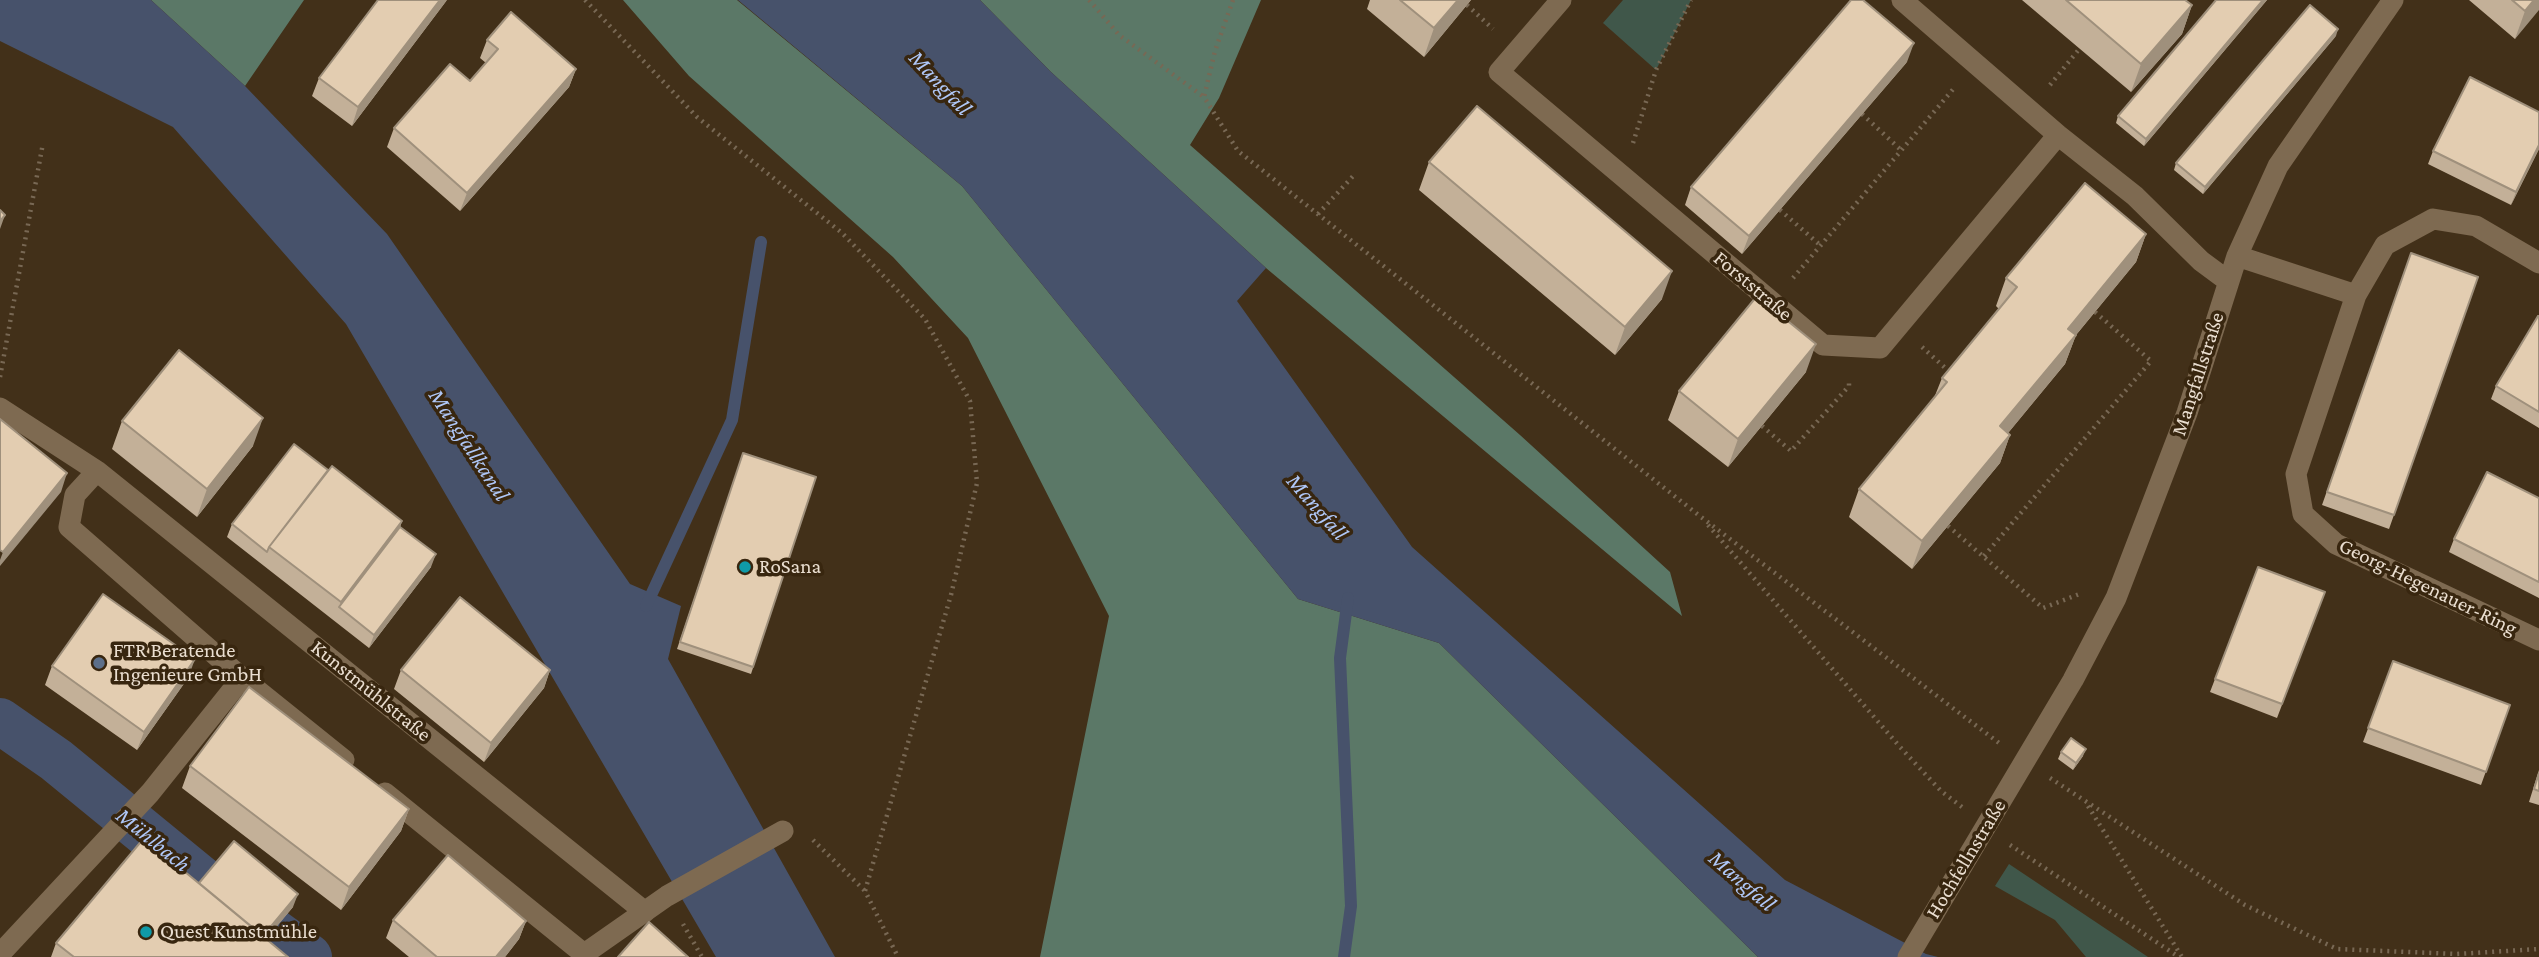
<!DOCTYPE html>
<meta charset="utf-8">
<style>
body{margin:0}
canvas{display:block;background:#423019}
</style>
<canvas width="2539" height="957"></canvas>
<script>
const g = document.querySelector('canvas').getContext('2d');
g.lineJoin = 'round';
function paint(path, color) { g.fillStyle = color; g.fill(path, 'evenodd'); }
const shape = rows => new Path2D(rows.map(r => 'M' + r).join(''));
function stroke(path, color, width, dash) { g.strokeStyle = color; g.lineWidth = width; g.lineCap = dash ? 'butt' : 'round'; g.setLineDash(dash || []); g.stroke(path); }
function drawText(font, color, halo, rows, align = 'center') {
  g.font = font + ' "Crimson Pro",serif'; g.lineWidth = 7; g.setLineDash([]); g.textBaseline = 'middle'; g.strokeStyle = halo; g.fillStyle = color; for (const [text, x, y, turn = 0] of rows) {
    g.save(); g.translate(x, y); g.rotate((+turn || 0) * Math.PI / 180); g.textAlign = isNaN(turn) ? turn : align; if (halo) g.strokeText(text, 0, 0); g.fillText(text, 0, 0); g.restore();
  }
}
paint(shape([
 [1623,0,1691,0,1656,70,1603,23],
 [2009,864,2148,957,2086,957,2055,920,1995,886]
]), '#40574a');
paint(shape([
 [151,0,304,0,245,86],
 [623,0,737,0,962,186,1298,599,1439,643,1758,957,1040,957,1109,616,968,338,893,257,689,76],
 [980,0,1261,0,1219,98,1190,145,1520,435,1670,572,1682,616,1266,268,1051,72]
]), '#5b7867');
paint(shape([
 [0,0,151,0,245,86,387,234,630,584,681,606,668,659,835,957,716,957,346,324,173,127,0,41],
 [738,0,980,0,1051,72,1266,268,1237,301,1412,547,1785,880,1926,954,1938,957,1758,957,1439,643,1298,599,962,186]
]), '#47526b');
stroke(shape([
 [646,606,732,420,761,242],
 [1344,957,1351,906,1340,658,1348,598]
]), '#47526b', 12);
stroke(shape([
 [0,721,56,760,205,882,309,957]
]), '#47526b', 46);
stroke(shape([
 [585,0,697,117,842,233,925,319,970,401,977,483,951,595,865,891,898,957],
 [1089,0,1119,35,1204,97],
 [1233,0,1215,51,1204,97,1238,151,1701,517,1999,743],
 [1467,5,1493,29],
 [2050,85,2080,48],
 [1862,114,1901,150],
 [1633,143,1656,70,1691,0],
 [1780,210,1820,245],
 [1318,214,1355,174],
 [1793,278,1955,87],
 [1922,347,1952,374],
 [0,377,43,143],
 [1762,426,1791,451,1849,386,1849,379],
 [1708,525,1900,747,1941,791,1962,807],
 [1948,526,2043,608,2082,593],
 [1984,556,2151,361,2095,312],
 [2050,778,2245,905,2337,949,2457,954,2539,949],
 [2088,806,2182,957],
 [813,840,865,891],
 [2010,845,2179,957],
 [683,924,702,957]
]), '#786854', 4.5, [2, 5]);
stroke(shape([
 [1561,0,1499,72,1823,345,1880,348,2058,135],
 [1902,0,2058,135,2135,196,2201,261,2228,281],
 [2237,256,2356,295],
 [2539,263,2476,226,2433,219,2385,245,2356,295,2296,474,2303,514,2336,544,2539,640],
 [0,408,97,471,75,495,69,527,242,678,150,793,0,954],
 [97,471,645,912],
 [242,678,344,760],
 [385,793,584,954,667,896,783,831],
 [1908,957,2073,680,2116,598,2187,413,2237,256,2278,166,2393,0]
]), '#7e6a51', 21);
paint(shape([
 [447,0,352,126,312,96,319,78],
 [1370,0,1471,0,1424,57,1367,9],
 [2022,0,2185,0,2192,5,2182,34,2131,92],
 [2216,0,2267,0,2144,146,2116,123,2118,116],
 [2469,0,2539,0,2515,39],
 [2336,36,2203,194,2174,170,2176,163],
 [487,40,576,69,569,87,460,211,387,147,394,128,470,81,486,63,480,58],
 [1907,62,1742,254,1685,205,1691,187],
 [2539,112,2539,149,2511,205,2428,164,2433,151],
 [1429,162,1662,299,1615,355,1419,190],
 [2146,234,2136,262,2076,335,2065,364,2008,433,2010,435,2000,463,1912,569,1849,517,1859,489,1934,398,1942,378,1999,309,1996,306,2006,278],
 [2411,253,2478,277,2389,529,2322,505],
 [2539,316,2539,428,2491,399,2496,386],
 [1806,372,1728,467,1668,420,1679,391],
 [122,421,253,446,197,517,112,449],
 [743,453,816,477,751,674,677,649],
 [328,470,402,521,400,527,431,567,369,648,227,537,232,524],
 [2539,498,2539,598,2449,552,2454,539],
 [2258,567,2325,592,2277,718,2210,692],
 [2393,661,2510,705,2481,785,2363,742],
 [52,666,188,678,137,750,45,685],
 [401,670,550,670,544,688,484,762,394,689],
 [2061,752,2083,756,2073,770,2058,759],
 [190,766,409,809,401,831,341,910,182,788],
 [2539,770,2539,805,2529,802],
 [293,907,266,939,288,957,51,957,56,943],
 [393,920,526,921,519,939,505,957,409,957,386,938]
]), '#c3b098');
paint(shape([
 [440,0,447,0,352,126,358,107],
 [1458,0,1471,0,1424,57,1434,28],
 [2263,0,2267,0,2144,146,2146,139],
 [2534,0,2539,0,2539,10,2515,39,2525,11],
 [2192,5,2182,34,2131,92,2141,64],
 [2338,29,2336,36,2203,194,2205,187],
 [1914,43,1907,62,1742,254,1749,236],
 [576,69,569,87,460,211,467,193],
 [2539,145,2539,149,2511,205,2516,192],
 [5,215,0,229,0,221],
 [2146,234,2136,262,2058,357,2068,329],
 [1672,271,1662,299,1615,355,1625,327],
 [2076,335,2065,364,1990,455,2000,426],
 [1816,344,1806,372,1728,467,1738,439],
 [263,418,253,446,197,517,207,489],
 [2010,435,2000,463,1912,569,1922,541],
 [67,473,61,492,0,566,0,560,3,552],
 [402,521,396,540,339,607,341,602],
 [436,554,431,567,369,648,374,635],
 [195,659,188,678,137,750,144,732],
 [550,670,544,688,484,762,491,743],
 [2086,749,2083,756,2073,770,2076,763],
 [409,809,401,831,341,910,349,887],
 [298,894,293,907,251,957,254,947],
 [526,921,519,939,505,957,496,957]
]), '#9f907c');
const building = shape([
 [378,0,440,0,358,107,319,78,378,0],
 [1400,0,1458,0,1434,28,1400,0],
 [1851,0,1863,0,1914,43,1749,236,1691,187,1851,0],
 [2066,0,2185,0,2192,5,2141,64,2066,0],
 [2216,0,2263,0,2146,139,2118,116,2216,0],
 [2512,0,2534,0,2525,11,2512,0],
 [2310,5,2338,29,2205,187,2176,163,2310,5],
 [511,12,576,69,467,193,394,128,450,64,470,81,498,49,487,40,511,12],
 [2470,77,2539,112,2539,145,2516,192,2433,151,2470,77],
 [1477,106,1672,271,1625,327,1429,162,1477,106],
 [2085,183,2146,234,2068,329,2076,335,2000,426,2010,435,1922,541,1859,489,1947,382,1942,378,2017,287,2006,278,2085,183],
 [0,210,5,215,0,221,0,210],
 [2411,253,2478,277,2394,515,2327,492,2411,253],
 [1757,296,1816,344,1738,439,1679,391,1757,296],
 [2538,316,2539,316,2539,412,2496,386,2538,316],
 [179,350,263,418,207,489,122,421,179,350],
 [0,419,67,473,3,552,0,550,0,419],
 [294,444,328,470,269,547,267,552,232,524,294,444],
 [743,453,816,477,753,667,680,642,743,453],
 [332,466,402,521,341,602,269,547,332,466],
 [2487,472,2539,498,2539,582,2454,539,2487,472],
 [400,527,436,554,374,635,339,607,400,527],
 [2258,567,2325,592,2282,704,2215,679,2258,567],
 [103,594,195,659,144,732,52,666,103,594],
 [460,597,550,670,491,743,401,670,460,597],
 [2393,661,2510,705,2486,772,2368,728,2393,661],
 [249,687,409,809,349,887,190,766,249,687],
 [2071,738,2086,749,2076,763,2061,752,2071,738],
 [2539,773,2539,791,2534,789,2539,773],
 [144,838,288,957,74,957,56,943,144,838],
 [234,841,298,894,263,936,199,883,234,841],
 [448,855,526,921,496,957,437,957,393,920,448,855],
 [649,922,688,957,618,957,649,922]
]);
paint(building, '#e3cdb1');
stroke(building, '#9f907c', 2);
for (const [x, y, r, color] of [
 [745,567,7,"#0f9aa8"],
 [99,663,7,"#5c6f8a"],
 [146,932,7,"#0f9aa8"]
]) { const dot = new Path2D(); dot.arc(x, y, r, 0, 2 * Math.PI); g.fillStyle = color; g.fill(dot); stroke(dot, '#38260f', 2.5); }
drawText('21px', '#eaded0', '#38260f', [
 ["Forststraße",1753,286,40],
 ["Mangfallstraße",2198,374,-72],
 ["Georg-Hegenauer-Ring",2428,587,26],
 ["Kunstmühlstraße",371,691,39],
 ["Hochfellnstraße",1966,859,-59]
]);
drawText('21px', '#eaded0', '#38260f', [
 ["RoSana",759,567],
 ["FTR Beratende",113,651],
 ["Ingenieure GmbH",113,675],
 ["Quest Kunstmühle",160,932]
], 'left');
drawText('italic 23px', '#afc7f7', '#38260f', [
 ["Mangfall",940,83,47],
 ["Mangfallkanal",469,445,57],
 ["Mangfall",1317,507,49],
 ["Mühlbach",153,840,39],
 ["Mangfall",1742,881,41]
]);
</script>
